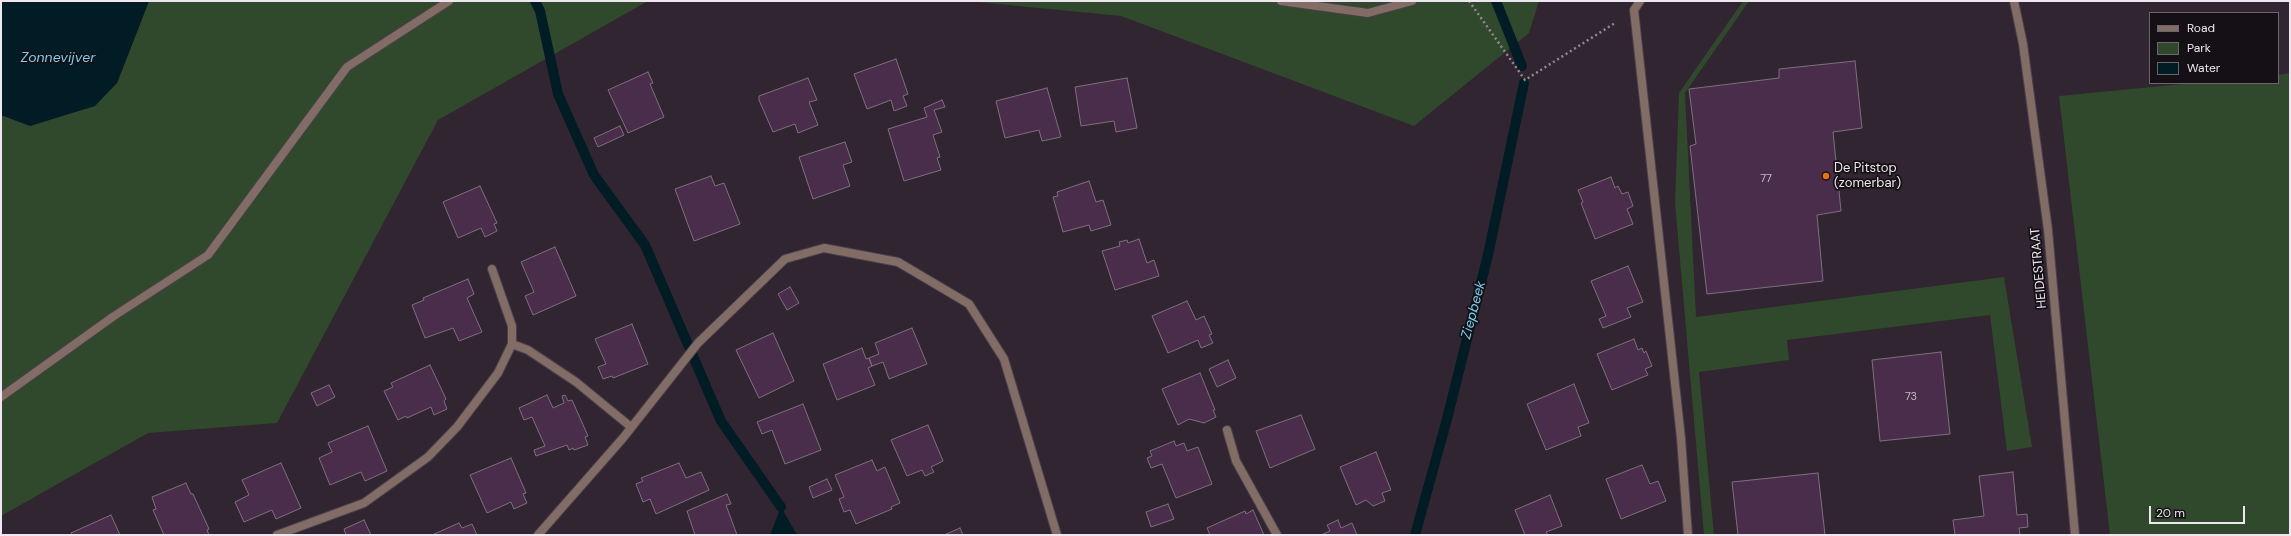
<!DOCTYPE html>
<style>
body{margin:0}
#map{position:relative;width:2291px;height:536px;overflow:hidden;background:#302530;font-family:"DM Sans",sans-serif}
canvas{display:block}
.frame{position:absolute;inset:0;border:2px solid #efe7ef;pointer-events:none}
.legend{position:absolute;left:2149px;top:12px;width:130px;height:72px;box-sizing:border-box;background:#151015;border:1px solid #6c666c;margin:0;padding:5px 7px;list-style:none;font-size:12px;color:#efe7ef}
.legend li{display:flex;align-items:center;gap:8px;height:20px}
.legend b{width:20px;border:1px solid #6c666c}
.scale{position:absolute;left:2149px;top:506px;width:96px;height:18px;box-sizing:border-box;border:2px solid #efe7ef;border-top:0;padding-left:5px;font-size:12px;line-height:14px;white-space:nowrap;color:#efe7ef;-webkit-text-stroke:3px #151015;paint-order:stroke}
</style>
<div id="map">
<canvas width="2291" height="536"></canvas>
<div class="frame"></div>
<ul class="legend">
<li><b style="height:5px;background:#816d65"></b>Road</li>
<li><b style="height:11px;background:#30482b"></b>Park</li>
<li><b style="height:11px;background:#011c25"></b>Water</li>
</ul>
<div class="scale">20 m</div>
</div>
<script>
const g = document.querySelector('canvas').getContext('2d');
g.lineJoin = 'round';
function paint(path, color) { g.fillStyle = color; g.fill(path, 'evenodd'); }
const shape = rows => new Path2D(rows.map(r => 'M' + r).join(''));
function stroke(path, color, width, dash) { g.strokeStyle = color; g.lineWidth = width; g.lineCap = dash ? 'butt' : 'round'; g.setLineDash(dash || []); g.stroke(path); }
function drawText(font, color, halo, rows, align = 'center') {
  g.font = font + ' "DM Sans",sans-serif'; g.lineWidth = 3.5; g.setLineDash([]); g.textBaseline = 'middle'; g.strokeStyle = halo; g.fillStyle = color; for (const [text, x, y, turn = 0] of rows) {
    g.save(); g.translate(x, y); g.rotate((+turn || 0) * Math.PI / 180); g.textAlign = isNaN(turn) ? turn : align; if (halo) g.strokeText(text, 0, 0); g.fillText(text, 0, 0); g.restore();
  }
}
paint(shape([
 [149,1,648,1,438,120,277,423,148,433,1,516,1,115,31,126,117,83],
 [967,1,1539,1,1529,33,1414,126,1121,16],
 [1743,1,1749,1,1685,93,1696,317,2004,277,2032,447,2007,451,1990,315,1787,340,1789,360,1699,372,1714,535,1704,535,1675,203,1679,93],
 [2290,73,2290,535,2110,535,2059,96,2193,83,2278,83,2278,75]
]), '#30482b');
paint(shape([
 [1,1,149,1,117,83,95,106,30,126,1,115],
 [781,507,797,535,770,535]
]), '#011c25');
stroke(shape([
 [535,1,540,11,558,94,594,175,645,245,721,421,781,507],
 [1496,1,1522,66],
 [1415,535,1447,419,1488,255,1524,83]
]), '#011c25', 10);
const building = shape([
 [896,59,908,94,903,96,907,106,894,111,891,100,867,109,854,74,896,59],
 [1855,61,1862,128,1833,132,1841,211,1817,215,1823,281,1707,294,1690,146,1696,144,1689,89,1779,78,1779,69,1855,61],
 [648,72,653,83,650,84,664,117,628,133,608,90,648,72],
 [808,78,817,100,809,102,818,125,798,133,795,124,773,132,759,100,759,96,808,78],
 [1127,78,1137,128,1116,132,1114,121,1081,126,1075,87,1127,78],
 [1047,88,1061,137,1042,141,1039,130,1005,138,996,101,1047,88],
 [942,100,945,107,934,110,942,132,933,135,940,157,937,158,941,170,904,181,888,129,927,117,924,108,942,100],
 [620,126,624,135,598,147,594,138,620,126],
 [845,142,852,162,843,165,850,186,813,199,799,157,845,142],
 [711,176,715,186,724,183,740,224,694,241,675,189,711,176],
 [1611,177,1615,188,1618,186,1622,194,1628,192,1633,206,1627,209,1633,224,1595,239,1581,203,1583,202,1578,190,1611,177],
 [1089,181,1096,202,1103,200,1111,225,1091,231,1089,225,1063,232,1053,197,1058,196,1057,192,1089,181],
 [480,186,497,223,494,224,497,231,485,237,481,228,458,238,443,202,480,186],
 [1139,239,1147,263,1154,260,1159,276,1115,290,1102,251,1120,246,1119,242,1127,240,1128,243,1139,239],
 [555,247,576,296,533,315,525,296,534,292,521,262,555,247],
 [1628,266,1643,302,1627,308,1631,317,1603,328,1599,319,1606,316,1591,281,1628,266],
 [468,279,474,294,467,298,482,332,459,341,453,328,425,338,412,305,424,300,423,298,468,279],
 [790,287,799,303,787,310,778,294,790,287],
 [1187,301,1196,320,1204,316,1212,334,1209,335,1213,343,1201,348,1198,340,1168,353,1152,316,1187,301],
 [632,324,648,364,613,378,612,376,603,379,598,367,606,364,595,339,632,324],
 [912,328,927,364,889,379,883,362,872,366,869,358,879,354,875,343,912,328],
 [773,333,794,381,759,398,736,350,773,333],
 [1634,339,1638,350,1642,348,1644,353,1646,351,1652,366,1645,369,1648,375,1612,390,1597,354,1634,339],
 [862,348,866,359,869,358,872,366,868,368,875,385,837,400,823,364,862,348],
 [1941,352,1950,434,1880,441,1872,360,1941,352],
 [1228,360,1236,378,1217,387,1209,369,1228,360],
 [430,365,446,399,444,401,447,409,434,415,431,407,407,418,406,416,398,420,384,391,393,387,391,383,430,365],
 [1200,373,1215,410,1213,410,1216,417,1204,423,1189,419,1178,425,1162,389,1200,373],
 [1574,384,1589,423,1578,427,1581,436,1546,450,1527,404,1574,384],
 [329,385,335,397,317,406,311,393,329,385],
 [547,395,553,408,564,403,562,396,565,395,568,401,572,400,588,436,585,437,588,445,574,450,573,448,569,450,567,445,536,456,534,450,545,446,532,417,524,420,519,408,547,395],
 [803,404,821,450,785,464,772,430,762,434,757,422,803,404],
 [1301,415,1315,449,1270,468,1256,431,1301,415],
 [928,425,943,461,931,467,934,472,925,476,922,470,907,476,891,440,928,425],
 [368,426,387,471,365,481,361,472,330,485,319,458,332,452,328,443,368,426],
 [1174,441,1176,446,1184,443,1187,451,1198,447,1212,484,1176,498,1162,464,1151,468,1147,458,1152,456,1150,451,1174,441],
 [1376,452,1391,490,1382,493,1385,501,1373,506,1366,500,1356,505,1340,467,1376,452],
 [511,458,526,493,523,494,527,503,514,509,511,502,487,513,470,475,511,458],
 [872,460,877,471,885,467,900,503,891,507,892,509,856,524,850,510,844,512,839,499,844,497,835,475,872,460],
 [281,463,301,508,276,519,272,510,244,522,235,502,249,495,242,480,281,463],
 [679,463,686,478,701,472,709,490,656,514,650,499,643,502,636,484,643,481,641,478,679,463],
 [1642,465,1650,484,1658,481,1666,501,1621,519,1606,479,1642,465],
 [2013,472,2017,515,2027,514,2028,527,2019,528,2020,535,1955,535,1953,520,1984,516,1979,476,2013,472],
 [1818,473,1825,535,1738,535,1732,482,1818,473],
 [827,479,832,490,813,498,809,487,827,479],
 [186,483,191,494,193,494,209,529,207,530,209,535,164,535,153,510,156,509,152,497,186,483],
 [727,494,731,504,726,505,737,535,695,535,687,511,727,494],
 [1550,495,1562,526,1546,532,1548,535,1525,535,1515,510,1550,495],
 [1168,504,1174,519,1151,527,1146,512,1168,504],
 [1253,510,1264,535,1210,535,1207,528,1245,511,1246,514,1253,510],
 [111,515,120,535,72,535,71,533,111,515],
 [364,520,371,535,346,535,344,529,364,520],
 [1338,520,1341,528,1352,523,1357,535,1321,535,1330,531,1327,525,1338,520],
 [459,523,462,528,472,524,477,535,432,535,459,523],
 [960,528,963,535,944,535,960,528]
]);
paint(building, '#4a2d4b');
stroke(building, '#7d707d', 1);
const lane = shape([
 [1281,1,1368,13,1412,1],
 [1640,1,1634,10,1681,438,1688,535],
 [492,269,512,326,512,344],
 [1,397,114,316,208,255,347,67,449,1],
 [1227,430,1236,461,1277,535],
 [277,535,364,503,428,457,457,427,498,373,512,344,528,350,576,382,631,427],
 [538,535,623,438,698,343,785,259,824,248,898,262,969,304,1004,359,1057,535]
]);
const street = shape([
 [2014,1,2023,44,2048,230,2075,535]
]);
stroke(lane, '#4b404b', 10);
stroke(street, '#4b404b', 10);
stroke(shape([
 [1469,1,1525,80,1615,23]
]), '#938993', 2.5, [2, 3]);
stroke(lane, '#816d65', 8);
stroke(street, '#816d65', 8);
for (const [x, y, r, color] of [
 [1826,176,4,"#e8710a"]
]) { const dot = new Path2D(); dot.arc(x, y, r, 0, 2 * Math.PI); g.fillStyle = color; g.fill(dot); stroke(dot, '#151015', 1.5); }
drawText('11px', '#c6b8c6', null, [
 ["77",1766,179],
 ["73",1911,397]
]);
drawText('13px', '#efe7ef', '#151015', [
 ["De Pitstop",1834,169],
 ["(zomerbar)",1834,184]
], 'left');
drawText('13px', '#efe7ef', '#151015', [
 ["HEIDESTRAAT",2039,268,-95]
]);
drawText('italic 14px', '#78ceed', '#151015', [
 ["Zonnevijver",58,58],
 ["Ziepbeek",1474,310,-75]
]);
</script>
